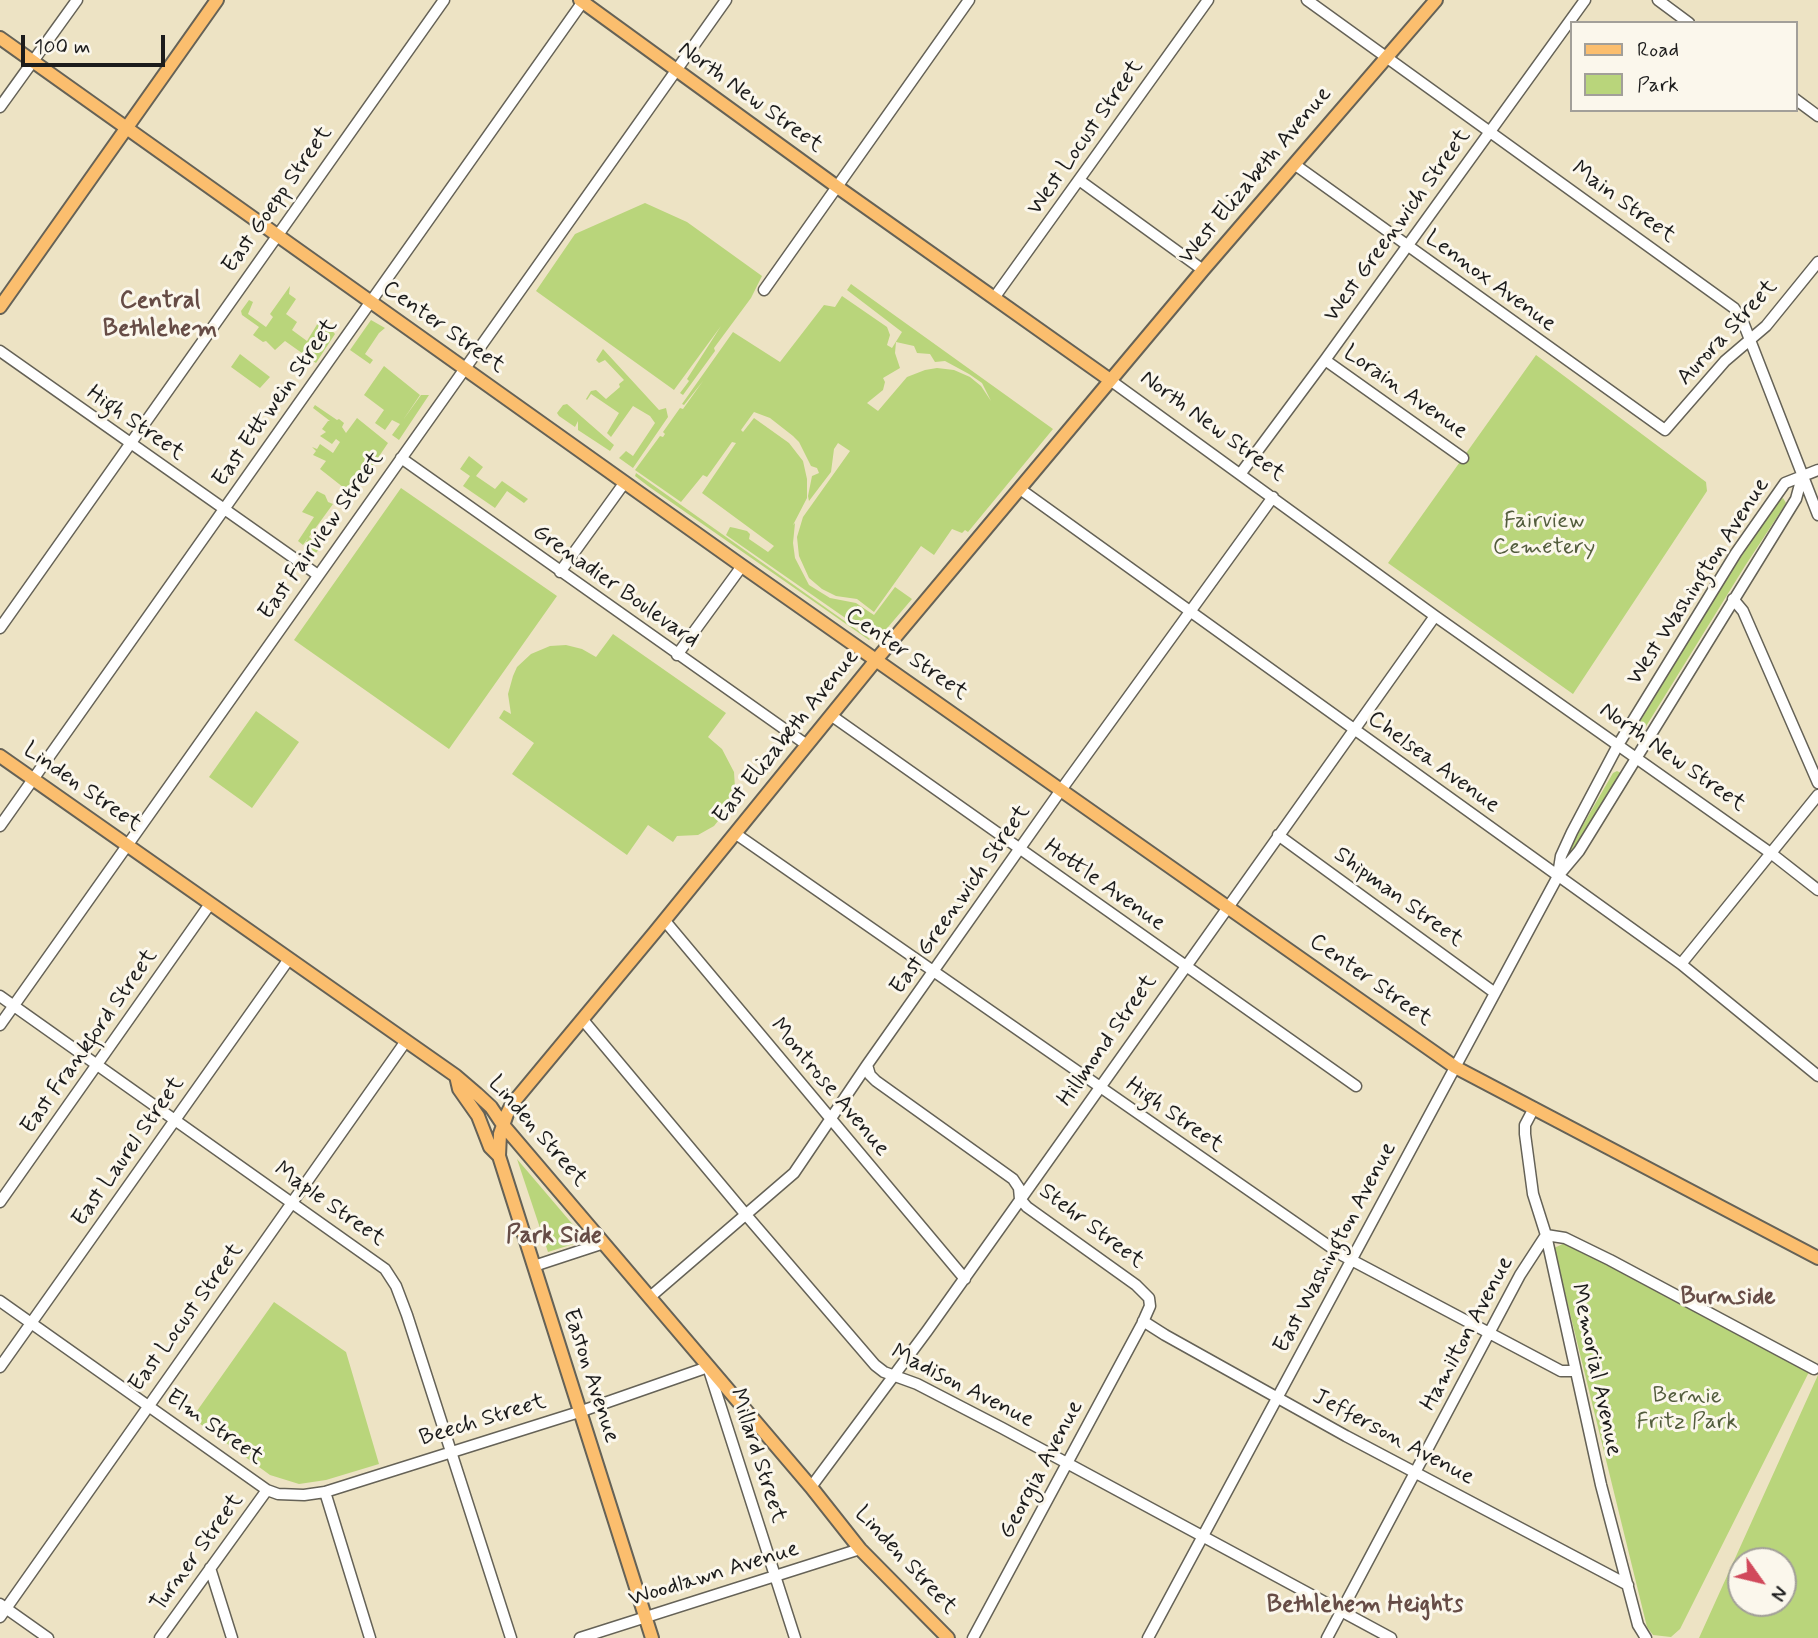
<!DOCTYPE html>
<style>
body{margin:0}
#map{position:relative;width:1818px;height:1638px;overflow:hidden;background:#ede3c4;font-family:Mynerve,sans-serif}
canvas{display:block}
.legend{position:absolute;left:1570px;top:21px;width:228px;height:91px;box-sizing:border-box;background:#fbf7ec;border:2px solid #a29f99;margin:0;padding:9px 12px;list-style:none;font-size:21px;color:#1c1c1c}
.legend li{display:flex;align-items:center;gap:14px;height:35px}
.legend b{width:35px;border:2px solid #a29f99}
.north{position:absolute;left:1727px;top:1547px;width:70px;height:70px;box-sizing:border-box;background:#fbf7ec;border:2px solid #a29f99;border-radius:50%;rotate:124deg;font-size:19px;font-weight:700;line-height:28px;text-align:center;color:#1c1c1c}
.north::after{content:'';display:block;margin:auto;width:24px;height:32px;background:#d1495b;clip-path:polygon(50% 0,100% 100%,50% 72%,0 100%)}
.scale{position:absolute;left:21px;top:35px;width:144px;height:32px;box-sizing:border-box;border:4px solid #1c1c1c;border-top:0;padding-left:9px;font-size:21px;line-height:24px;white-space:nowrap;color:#1c1c1c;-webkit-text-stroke:5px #fbf7ec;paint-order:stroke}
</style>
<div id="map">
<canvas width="1818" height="1638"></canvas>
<ul class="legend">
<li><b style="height:9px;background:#fbbe6e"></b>Road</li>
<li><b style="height:19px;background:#b9d57b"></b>Park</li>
</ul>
<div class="north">N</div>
<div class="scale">100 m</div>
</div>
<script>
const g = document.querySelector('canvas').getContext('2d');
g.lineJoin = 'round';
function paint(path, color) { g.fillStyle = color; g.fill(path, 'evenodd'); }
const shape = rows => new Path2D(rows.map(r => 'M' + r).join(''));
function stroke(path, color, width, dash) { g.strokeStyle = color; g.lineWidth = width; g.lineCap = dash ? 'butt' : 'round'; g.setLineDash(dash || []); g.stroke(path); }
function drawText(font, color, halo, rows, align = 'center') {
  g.font = font + ' Mynerve,sans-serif'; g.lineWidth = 6; g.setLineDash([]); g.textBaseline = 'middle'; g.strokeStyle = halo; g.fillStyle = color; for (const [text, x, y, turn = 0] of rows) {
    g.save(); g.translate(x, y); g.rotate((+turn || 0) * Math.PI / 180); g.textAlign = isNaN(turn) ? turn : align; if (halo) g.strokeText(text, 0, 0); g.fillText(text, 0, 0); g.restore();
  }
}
paint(shape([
 [645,203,687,222,762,276,751,298,714,348,715,351,683,395,680,393,689,381,687,379,721,326,674,390,536,291,575,234],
 [851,284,1053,429,968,532,965,530,962,533,952,529,934,555,921,546,874,612,857,599,836,596,822,589,809,578,799,556,797,537,803,517,850,451,838,443,834,449,831,472,809,501,808,496,812,476,819,473,817,468,811,466,799,442,793,436,770,418,754,412,741,430,743,432,754,418,789,443,803,461,807,479,807,498,793,525,795,523,793,543,795,558,809,585,830,598,856,603,874,615,895,587,912,599,877,640,726,535,730,527,735,528,747,531,750,534,749,539,768,552,774,546,702,493,736,443,732,442,707,477,703,475,681,502,635,470,660,436,663,437,665,434,663,432,680,408,683,409,703,381,684,405,682,404,733,332,780,362,824,305,835,307,842,296,887,327,890,335,887,345,892,348,902,332,847,290],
 [896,342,914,346,917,353,930,354,935,362,945,361,969,374,982,383,991,401,981,386,970,377,954,370,937,368,925,370,907,377,878,411,867,403,883,390,885,382,883,378,900,368,895,353],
 [290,286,289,294,296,299,286,314,297,322,292,330,307,341,321,318,335,334,316,363,285,341,275,350,266,341,263,342,253,335,259,327,242,315,241,311,249,300,253,302,248,314,266,327,273,317,270,314],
 [371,320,385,328,379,333,365,354,373,360,370,364,350,350],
 [603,349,659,410,666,408,668,417,633,468,619,458,626,451,633,456,655,423,650,416,633,406,611,437,607,433,619,413,591,394,587,400,586,399,591,391,596,390,606,399,620,387,619,384,624,380,605,360,599,363,596,360],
 [240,354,270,377,260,388,231,367],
 [1536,355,1706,482,1707,491,1573,694,1388,563],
 [384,366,420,395,403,420,421,395,429,395,399,440,392,435,400,424,392,420,385,430,375,423,384,410,364,395],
 [567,404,614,445,610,451,578,430,578,421,575,427,559,416,557,413,563,405],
 [315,405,337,420,339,419,344,423,342,427,346,433,357,418,388,443,353,495,320,469,326,461,313,455,316,451,312,447,317,449,320,444,333,453,340,442,336,439,332,444,320,436,326,432,322,429,328,421,330,421,313,408],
 [469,456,483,467,476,476,495,489,502,481,528,499,524,503,507,491,495,508,463,486,470,476,460,469],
 [636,473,853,627,870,639,869,640,648,486,635,476],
 [401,488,557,596,449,749,294,640],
 [317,491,325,495,328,502,333,504,309,537,322,546,315,554,304,546,308,538,303,545,298,541,314,517,302,512],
 [1783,498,1786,503,1783,508,1745,566,1645,728,1641,730,1638,725,1715,597,1776,503],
 [613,634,726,713,708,737,722,749,734,772,735,788,730,806,714,826,698,835,677,836,673,842,648,825,627,855,512,774,534,743,499,718,504,710,511,714,508,694,513,676,517,667,531,654,550,646,566,645,582,649,596,657],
 [256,711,299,742,252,808,209,777],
 [1617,771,1621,773,1619,778,1570,856,1568,851,1613,773],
 [517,1159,586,1240,548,1252],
 [1565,1243,1610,1264,1809,1372,1680,1629,1671,1637,1653,1635,1647,1627,1554,1248],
 [274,1302,346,1352,379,1464,326,1480,299,1484,270,1475,192,1418],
 [1818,1375,1818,1638,1699,1638],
 [1741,1561,1783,1561,1783,1603,1741,1603]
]), '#b9d57b');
const minor = shape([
 [1307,0,1734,308,1743,322,1818,515],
 [1658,0,1689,23],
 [1795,99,1818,116],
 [0,107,77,0],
 [1294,164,1665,430,1725,361,1766,326,1818,262],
 [1079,180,1203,270],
 [764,290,969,0],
 [994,298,1208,0],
 [0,351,318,575],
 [1325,360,1463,458],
 [1110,380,1435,616,1772,854,1818,890],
 [401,458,807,745],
 [1241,473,1325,360,1585,0],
 [1020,489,1681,964,1818,1076],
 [560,572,625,482],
 [1733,599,1743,611,1818,783],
 [0,628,444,0],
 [677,655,742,566],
 [832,716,1356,1086],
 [0,826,584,0],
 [736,834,1342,1255,1561,1371,1575,1371],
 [1278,835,1495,993],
 [1558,875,1561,856,1572,832,1618,745,1736,553,1785,483,1818,470],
 [665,921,965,1279],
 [1681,964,1818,795],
 [0,996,385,1269,396,1286,407,1315,511,1638],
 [583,1020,747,1216,875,1365,884,1372,917,1384,1002,1428,1391,1638],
 [0,1025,726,0],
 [867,1065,870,1075,876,1081,1013,1179,1019,1188,1020,1199,1027,1207,1136,1285,1149,1298,1150,1306,1142,1324,973,1638],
 [1534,1108,1525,1125,1525,1134,1533,1194,1546,1235,1601,1485,1638,1625,1646,1638],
 [0,1202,210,904],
 [534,1266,604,1243],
 [650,1297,794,1173,867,1065,1061,790,1273,497],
 [0,1301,267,1490,278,1494,304,1495,325,1492,579,1412,708,1367,795,1638],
 [1143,1321,1165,1335,1346,1436,1628,1585],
 [0,1367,289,959],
 [811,1487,927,1331,1435,616],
 [325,1492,370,1638],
 [210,1568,232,1638],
 [0,1604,48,1638],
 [0,1617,406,1041],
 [160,1638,267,1490],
 [580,1638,860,1549],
 [1148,1638,1558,876,1579,851,1796,499,1802,477],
 [1327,1638,1520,1275,1546,1235,1565,1238,1610,1260,1814,1369]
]);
const major = shape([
 [580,0,836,186,1110,380],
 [0,38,742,566,1455,1067,1818,1258],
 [0,307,217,0],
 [0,756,456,1076,477,1094,491,1107,503,1125,811,1487,860,1549,948,1638],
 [456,1076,459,1089,478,1116,490,1147,499,1156],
 [652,1638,499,1156,500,1134,507,1114,512,1104,655,932,876,660,1203,270,1436,0]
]);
stroke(minor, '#656257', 13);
stroke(major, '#656257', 16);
stroke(minor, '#fff', 10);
stroke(major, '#fbbe6e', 12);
drawText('23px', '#1c1c1c', '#fbf7ec', [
 ["North New Street",750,98,36],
 ["West Locust Street",1086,138,-55],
 ["West Elizabeth Avenue",1256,176,-50],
 ["East Goepp Street",278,200,-55],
 ["Main Street",1623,203,36],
 ["West Greenwich Street",1398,226,-54],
 ["Lennox Avenue",1490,282,36],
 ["Center Street",443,328,35],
 ["Aurora Street",1728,333,-47],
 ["Lorain Avenue",1405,393,35],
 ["East Ettwein Street",276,403,-55],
 ["High Street",135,424,35],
 ["North New Street",1212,427,36],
 ["East Fairview Street",322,536,-55],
 ["West Washington Avenue",1699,582,-57],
 ["Grenadier Boulevard",615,587,35],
 ["Center Street",906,655,35],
 ["East Elizabeth Avenue",787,737,-51],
 ["North New Street",1672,758,35],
 ["Chelsea Avenue",1433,763,36],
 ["Linden Street",82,788,35],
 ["Hottle Avenue",1104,886,35],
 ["Shipman Street",1398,898,36],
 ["East Greenwich Street",961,900,-55],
 ["Center Street",1370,981,35],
 ["Hillmond Street",1108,1041,-55],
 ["East Frankford Street",90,1042,-55],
 ["Montrose Avenue",829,1088,50],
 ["High Street",1174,1116,35],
 ["Linden Street",537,1132,49],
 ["East Laurel Street",129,1152,-55],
 ["Maple Street",329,1205,35],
 ["Stehr Street",1091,1227,37],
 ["East Washington Avenue",1336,1248,-62],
 ["East Locust Street",187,1318,-54],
 ["Hamilton Avenue",1468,1334,-62],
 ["Memorial Avenue",1595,1370,78],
 ["Easton Avenue",590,1376,72],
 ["Madison Avenue",962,1387,27],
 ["Beech Street",483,1421,-17],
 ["Elm Street",214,1428,35],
 ["Jefferson Avenue",1393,1438,28],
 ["Millard Street",757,1456,72],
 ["Georgia Avenue",1042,1470,-62],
 ["Turner Street",198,1553,-54],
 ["Linden Street",905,1561,47],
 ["Woodlawn Avenue",714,1575,-17]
]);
drawText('23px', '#535d3d', '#fbf7ec', [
 ["Fairview",1544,522],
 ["Cemetery",1544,548],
 ["Bernie",1687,1397],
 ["Fritz Park",1687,1423]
]);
drawText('bold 24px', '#664c46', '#fbf7ec', [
 ["Central",160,302],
 ["Bethlehem",160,330],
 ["Park Side",554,1237],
 ["Burnside",1728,1298],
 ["Bethlehem Heights",1365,1606]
]);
</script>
